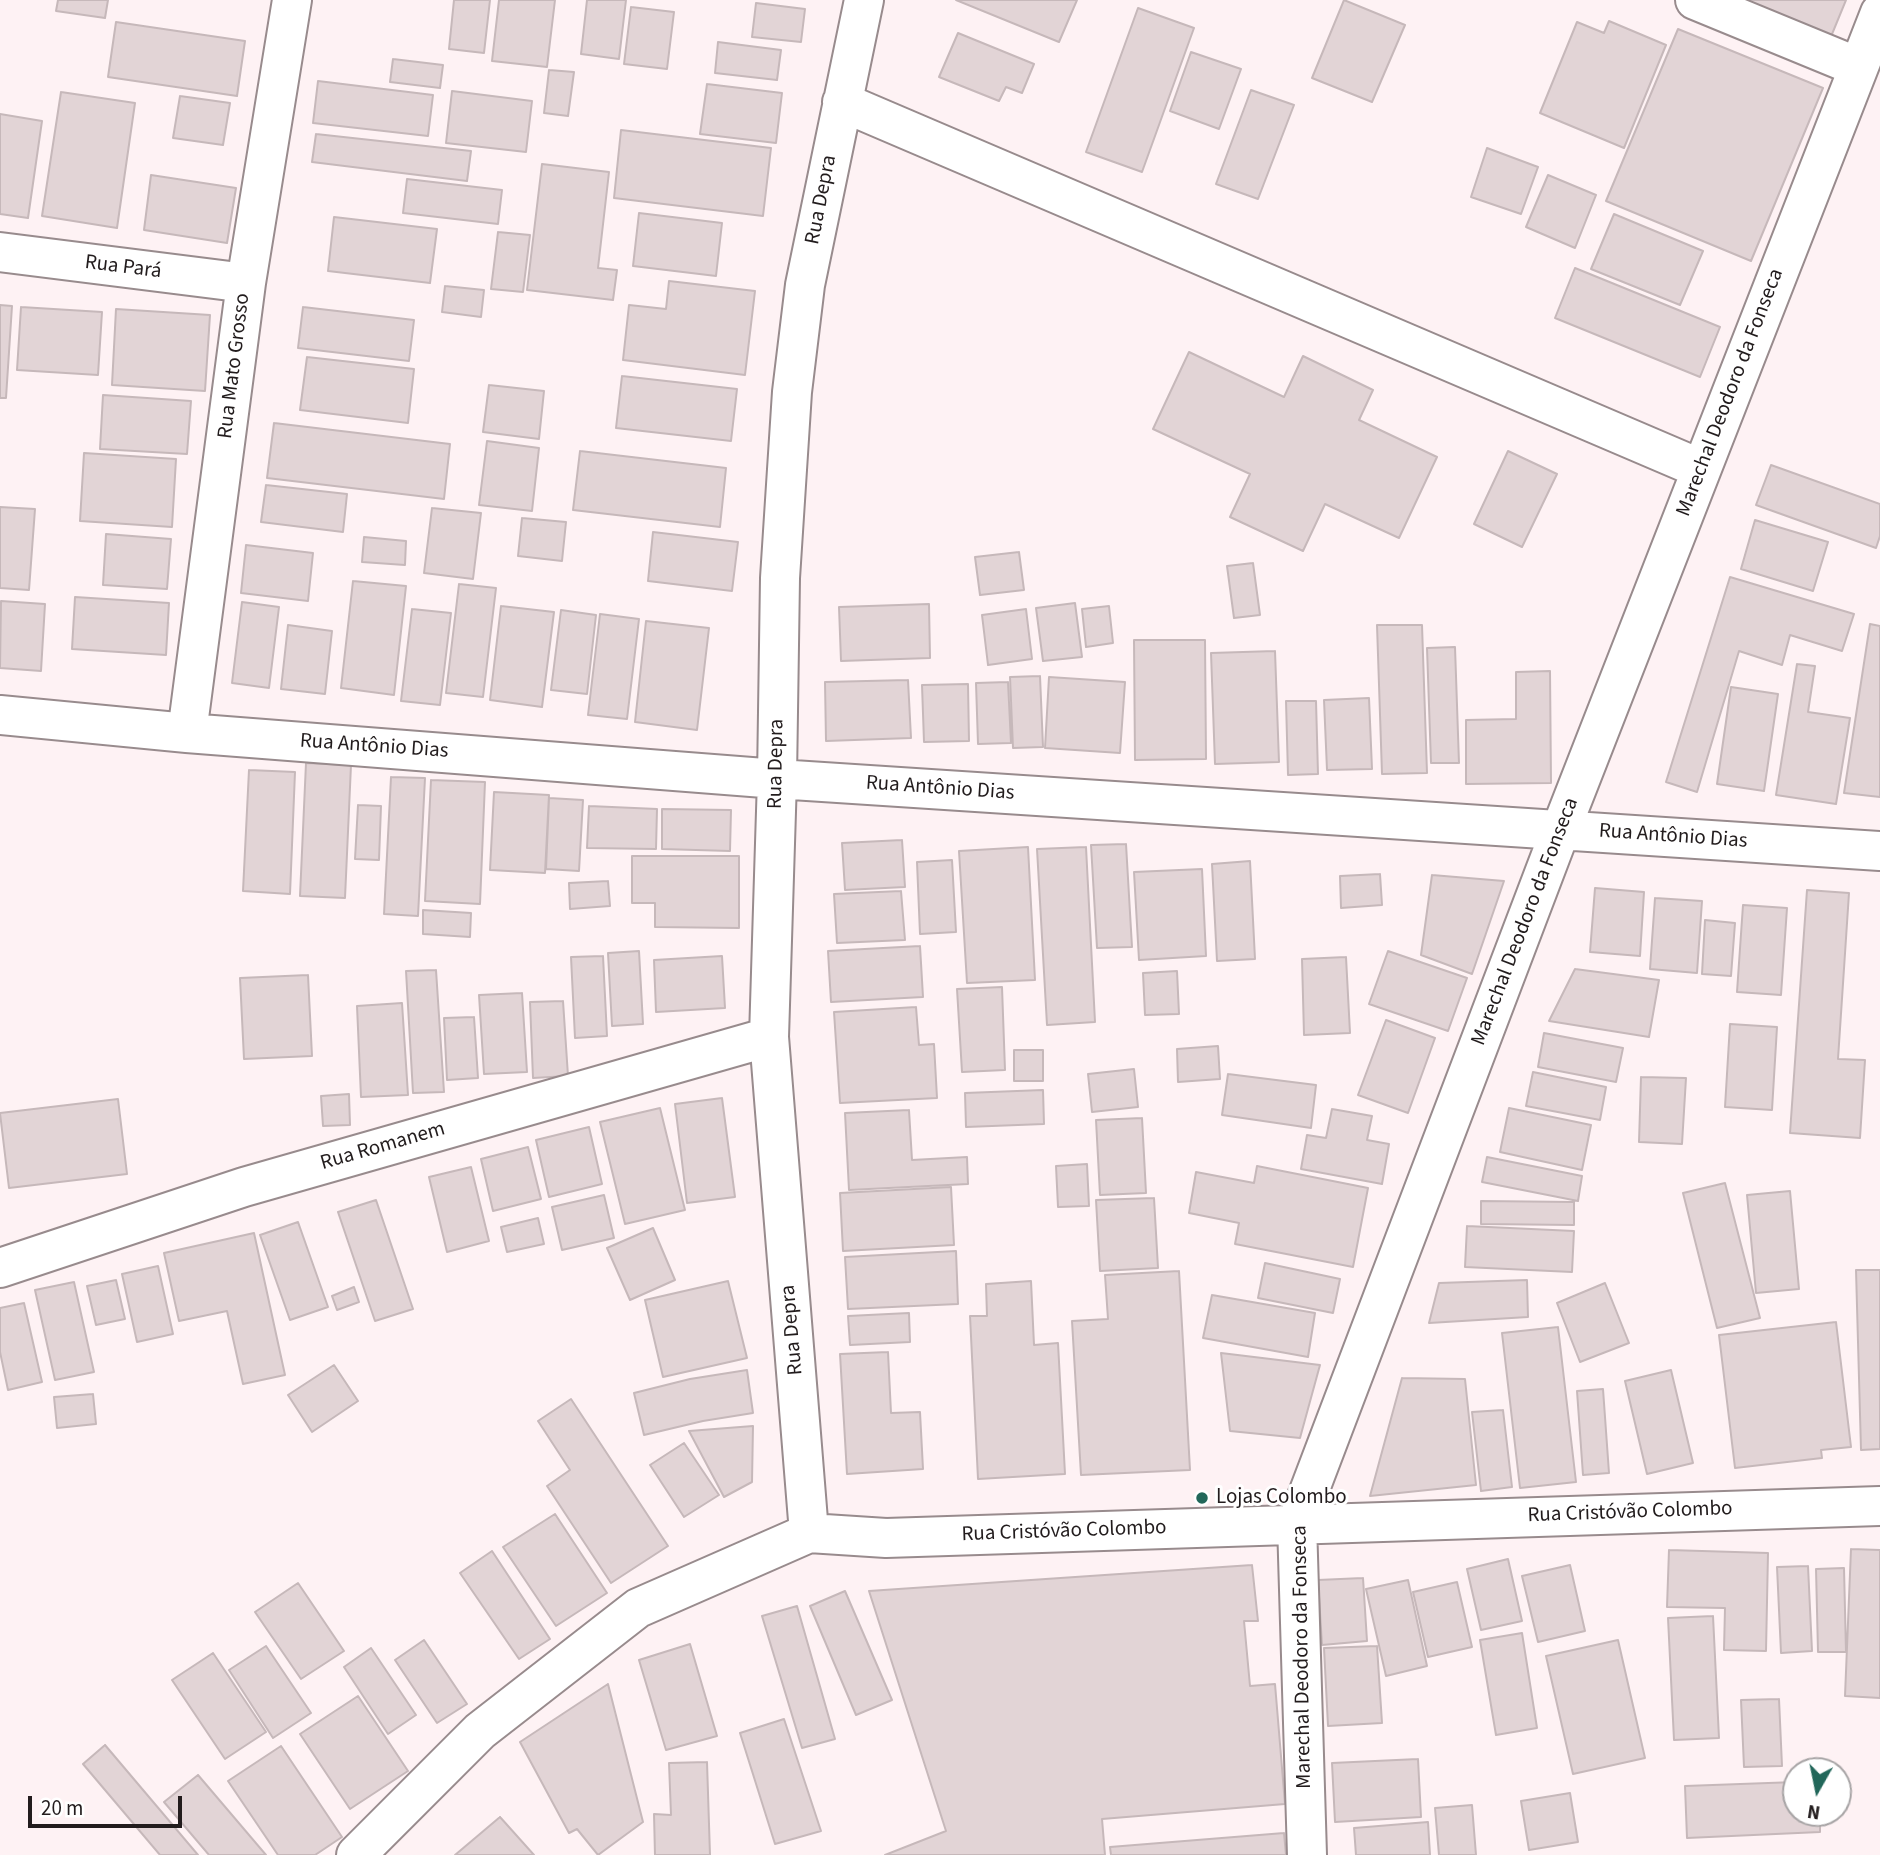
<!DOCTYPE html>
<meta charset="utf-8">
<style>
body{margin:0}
#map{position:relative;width:1880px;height:1855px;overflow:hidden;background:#fef2f4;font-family:"Source Sans 3",sans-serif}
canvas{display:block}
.north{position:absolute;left:1782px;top:1757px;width:70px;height:70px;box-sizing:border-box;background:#fff;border:2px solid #a7a4a5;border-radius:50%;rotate:189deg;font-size:19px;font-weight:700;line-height:28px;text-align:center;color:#221c1d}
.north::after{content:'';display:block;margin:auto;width:24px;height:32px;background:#22675a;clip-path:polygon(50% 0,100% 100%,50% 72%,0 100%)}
.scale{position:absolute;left:28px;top:1796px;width:154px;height:32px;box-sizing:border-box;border:4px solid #221c1d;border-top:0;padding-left:9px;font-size:21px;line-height:24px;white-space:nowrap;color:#221c1d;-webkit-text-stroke:5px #fff;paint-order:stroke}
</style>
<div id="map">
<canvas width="1880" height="1855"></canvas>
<div class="north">N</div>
<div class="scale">20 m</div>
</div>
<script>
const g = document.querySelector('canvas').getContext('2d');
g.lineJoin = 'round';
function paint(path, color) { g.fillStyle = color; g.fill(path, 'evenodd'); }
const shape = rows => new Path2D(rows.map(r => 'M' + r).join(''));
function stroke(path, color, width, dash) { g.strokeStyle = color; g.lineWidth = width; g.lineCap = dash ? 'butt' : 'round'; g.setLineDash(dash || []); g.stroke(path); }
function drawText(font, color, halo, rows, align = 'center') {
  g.font = font + ' "Source Sans 3",sans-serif'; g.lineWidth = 6; g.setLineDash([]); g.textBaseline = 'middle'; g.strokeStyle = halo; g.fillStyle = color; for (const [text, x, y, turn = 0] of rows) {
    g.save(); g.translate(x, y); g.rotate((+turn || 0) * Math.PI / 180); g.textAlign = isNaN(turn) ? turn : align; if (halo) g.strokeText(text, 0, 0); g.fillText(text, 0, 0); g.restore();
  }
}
const building = shape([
 [58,0,108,0,105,18,56,11,58,0],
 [454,0,490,0,484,53,449,49,454,0],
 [499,0,555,0,547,67,492,61,499,0],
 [587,0,626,0,619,59,581,54,587,0],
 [956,0,1077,0,1059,42,956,0],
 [1344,0,1405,25,1372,102,1312,78,1344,0],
 [1734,0,1846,0,1830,39,1734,0],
 [756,3,805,9,801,42,752,37,756,3],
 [631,7,674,12,667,69,624,64,631,7],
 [1138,8,1194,28,1142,172,1086,152,1138,8],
 [1609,21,1666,45,1624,148,1540,113,1577,22,1604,33,1609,21],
 [116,22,245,41,237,96,108,77,116,22],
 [1678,29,1823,88,1751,261,1606,201,1678,29],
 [958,33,1034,64,1022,93,1006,87,999,101,939,77,958,33],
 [718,42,781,50,777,80,715,73,718,42],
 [1191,52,1241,69,1219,129,1170,111,1191,52],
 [393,59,443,65,440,88,390,82,393,59],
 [549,70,574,72,568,116,544,113,549,70],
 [318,81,433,95,428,136,313,123,318,81],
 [707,84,782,93,776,143,700,134,707,84],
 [1251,90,1294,105,1258,199,1216,184,1251,90],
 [452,91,532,101,526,152,446,143,452,91],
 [61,92,135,103,117,228,42,216,61,92],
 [180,96,230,103,223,145,173,138,180,96],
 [0,114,42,121,28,218,0,214,0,114],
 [621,130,771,148,763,216,614,198,621,130],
 [316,134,471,151,467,181,312,162,316,134],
 [1487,148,1538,167,1521,214,1471,197,1487,148],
 [542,164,609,172,598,268,617,270,613,300,527,290,542,164],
 [151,175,236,188,227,243,144,230,151,175],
 [1548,175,1596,195,1575,248,1526,227,1548,175],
 [407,179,502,190,498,224,403,213,407,179],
 [639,213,722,223,716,276,633,266,639,213],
 [1614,214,1703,251,1680,305,1591,269,1614,214],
 [334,217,437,229,430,283,328,271,334,217],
 [498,232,530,235,523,292,491,289,498,232],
 [1575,268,1720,327,1700,377,1555,318,1575,268],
 [669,281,755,291,745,375,623,360,629,305,666,309,669,281],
 [445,286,484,290,481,317,442,312,445,286],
 [0,305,12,306,6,398,0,398,0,305],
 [21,307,102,312,98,375,17,370,21,307],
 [303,307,414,320,409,361,298,348,303,307],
 [116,309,210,315,205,391,112,385,116,309],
 [1189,352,1284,397,1303,356,1373,390,1359,420,1437,457,1399,538,1325,504,1303,551,1230,517,1250,474,1153,429,1189,352],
 [307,357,414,369,408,423,300,410,307,357],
 [622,376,737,389,731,441,616,428,622,376],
 [489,385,544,391,539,439,483,432,489,385],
 [103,395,191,401,187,454,100,449,103,395],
 [274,423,450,444,444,499,267,478,274,423],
 [487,441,539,448,532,511,479,505,487,441],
 [580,451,726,468,720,527,573,510,580,451],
 [1508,451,1557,474,1522,547,1474,524,1508,451],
 [84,453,176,459,172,527,80,521,84,453],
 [1771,465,1880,504,1880,536,1876,548,1756,505,1771,465],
 [266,485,347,494,343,532,261,522,266,485],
 [0,507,35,509,29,590,0,588,0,507],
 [432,508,481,513,473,579,424,573,432,508],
 [522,518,566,522,562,561,518,556,522,518],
 [1755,520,1828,542,1813,591,1741,569,1755,520],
 [653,532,738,542,732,591,648,581,653,532],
 [106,534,171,539,167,589,103,585,106,534],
 [364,537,406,541,405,565,362,562,364,537],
 [246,545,313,553,308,601,241,593,246,545],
 [1019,552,1024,590,980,595,975,557,1019,552],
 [1253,563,1260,615,1234,618,1227,566,1253,563],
 [1730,577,1854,614,1842,651,1790,635,1782,665,1739,651,1697,792,1666,782,1730,577],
 [353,581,406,586,394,695,341,688,353,581],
 [459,584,496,588,483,697,446,693,459,584],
 [75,597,169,603,166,655,72,649,75,597],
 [1,601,45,604,41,671,0,668,1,601],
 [242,602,279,607,269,688,232,683,242,602],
 [1075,603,1082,657,1043,661,1036,608,1075,603],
 [929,604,930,658,841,661,839,607,929,604],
 [501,606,554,612,542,707,490,700,501,606],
 [1109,606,1113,643,1086,647,1082,609,1109,606],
 [412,609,451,613,440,705,401,701,412,609],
 [1026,609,1032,659,988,665,982,615,1026,609],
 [561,610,596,615,587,694,551,690,561,610],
 [600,614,639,619,627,719,588,715,600,614],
 [646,621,709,628,697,730,635,722,646,621],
 [1870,624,1880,626,1880,797,1844,793,1870,624],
 [288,625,332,631,325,694,281,689,288,625],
 [1377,625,1422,625,1427,773,1382,774,1377,625],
 [1134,640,1205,640,1206,759,1135,760,1134,640],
 [1455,647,1459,763,1431,763,1427,648,1455,647],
 [1275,651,1279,762,1215,764,1211,653,1275,651],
 [1797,664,1815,666,1808,712,1850,718,1836,804,1776,795,1797,664],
 [1550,671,1551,783,1466,784,1466,720,1516,719,1516,672,1550,671],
 [1040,676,1043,747,1013,748,1010,677,1040,676],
 [1049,677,1125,682,1120,753,1045,748,1049,677],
 [908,680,911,738,826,741,825,682,908,680],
 [1008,682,1011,743,978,744,976,683,1008,682],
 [968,684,969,741,924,742,922,685,968,684],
 [1731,687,1778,694,1764,791,1717,784,1731,687],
 [1369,698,1372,769,1327,770,1324,700,1369,698],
 [1286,701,1316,701,1318,774,1288,775,1286,701],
 [306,763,351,765,345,898,300,896,306,763],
 [249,770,295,772,290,894,243,891,249,770],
 [391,777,425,778,418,916,384,914,391,777],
 [431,780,485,782,480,904,425,901,431,780],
 [494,792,549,795,545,873,490,870,494,792],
 [549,798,583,800,579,871,546,869,549,798],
 [358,805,381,806,379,860,355,859,358,805],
 [589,806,657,809,656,849,587,848,589,806],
 [662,809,731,810,730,851,662,849,662,809],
 [902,840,905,887,845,890,842,843,902,840],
 [1126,844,1132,947,1097,948,1091,845,1126,844],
 [1028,847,1035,980,967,983,959,851,1028,847],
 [1086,847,1095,1022,1047,1025,1037,849,1086,847],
 [632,856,739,856,739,928,655,927,655,903,632,903,632,856],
 [952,860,956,932,920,934,917,862,952,860],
 [1250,861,1255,959,1217,961,1212,864,1250,861],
 [1202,869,1206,956,1139,960,1134,872,1202,869],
 [1380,874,1382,905,1341,908,1340,876,1380,874],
 [1432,875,1504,881,1472,974,1421,955,1432,875],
 [608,881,610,906,570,909,569,883,608,881],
 [1595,888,1644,892,1640,956,1590,952,1595,888],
 [1807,890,1849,893,1838,1059,1865,1060,1860,1138,1790,1133,1807,890],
 [901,891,905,940,837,943,834,894,901,891],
 [1655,898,1702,901,1697,973,1650,969,1655,898],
 [1743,905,1787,908,1781,995,1737,992,1743,905],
 [423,910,471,913,470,937,423,934,423,910],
 [1705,920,1735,923,1731,976,1702,974,1705,920],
 [920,946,923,997,831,1002,828,951,920,946],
 [639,951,643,1024,612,1026,608,953,639,951],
 [1388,951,1467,978,1448,1031,1369,1004,1388,951],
 [603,956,607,1036,575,1038,571,957,603,956],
 [722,956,725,1008,656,1012,654,960,722,956],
 [1346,957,1350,1033,1304,1035,1302,959,1346,957],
 [1575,969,1659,980,1649,1037,1549,1021,1575,969],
 [436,970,444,1092,413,1093,406,971,436,970],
 [1177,971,1179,1014,1145,1015,1143,973,1177,971],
 [308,975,312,1056,244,1059,240,978,308,975],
 [1002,987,1005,1070,962,1072,957,989,1002,987],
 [522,993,527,1072,484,1074,479,995,522,993],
 [563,1001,568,1076,533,1078,530,1002,563,1001],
 [402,1003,408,1095,361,1097,357,1006,402,1003],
 [916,1007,919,1045,934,1044,937,1098,840,1103,834,1012,916,1007],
 [474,1017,478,1078,447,1080,444,1018,474,1017],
 [1386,1020,1435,1038,1408,1113,1358,1095,1386,1020],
 [1730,1024,1777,1027,1772,1110,1725,1107,1730,1024],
 [1544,1033,1623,1048,1616,1082,1538,1067,1544,1033],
 [1218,1046,1220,1079,1178,1082,1177,1049,1218,1046],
 [1014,1050,1043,1050,1043,1081,1014,1081,1014,1050],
 [1134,1069,1138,1107,1092,1112,1088,1074,1134,1069],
 [1533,1072,1606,1087,1600,1120,1526,1106,1533,1072],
 [1228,1074,1316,1085,1311,1128,1222,1115,1228,1074],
 [1641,1077,1686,1078,1682,1144,1639,1142,1641,1077],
 [1043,1090,1044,1124,966,1127,965,1093,1043,1090],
 [349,1094,350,1125,323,1126,321,1096,349,1094],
 [722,1098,735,1197,687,1203,675,1104,722,1098],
 [118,1099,127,1174,9,1188,0,1113,118,1099],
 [660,1108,685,1210,625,1224,600,1122,660,1108],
 [1509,1108,1591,1125,1582,1170,1500,1152,1509,1108],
 [1332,1109,1372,1116,1367,1140,1389,1144,1382,1184,1301,1169,1307,1135,1326,1138,1332,1109],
 [909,1110,912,1160,967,1157,968,1184,849,1190,845,1113,909,1110],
 [1142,1118,1146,1193,1100,1195,1096,1120,1142,1118],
 [589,1127,602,1184,549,1197,536,1140,589,1127],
 [528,1147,541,1199,493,1211,481,1159,528,1147],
 [1487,1157,1582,1176,1578,1201,1482,1182,1487,1157],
 [1087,1164,1089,1206,1058,1207,1056,1166,1087,1164],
 [1257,1166,1368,1188,1353,1267,1235,1244,1239,1223,1189,1213,1196,1172,1254,1183,1257,1166],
 [471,1167,489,1241,447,1252,429,1177,471,1167],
 [1725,1183,1760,1318,1717,1328,1683,1193,1725,1183],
 [951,1187,954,1245,843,1251,840,1193,951,1187],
 [1790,1191,1799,1289,1756,1293,1747,1195,1790,1191],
 [604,1195,614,1238,562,1250,552,1207,604,1195],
 [1154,1198,1158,1268,1100,1271,1096,1200,1154,1198],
 [376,1200,413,1309,375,1321,338,1212,376,1200],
 [1481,1201,1574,1202,1574,1225,1481,1224,1481,1201],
 [538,1218,544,1244,507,1252,501,1227,538,1218],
 [298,1222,328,1307,290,1320,260,1235,298,1222],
 [1467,1226,1574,1231,1572,1272,1465,1267,1467,1226],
 [653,1228,675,1280,630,1300,607,1248,653,1228],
 [254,1233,285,1375,243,1384,227,1311,179,1321,164,1253,254,1233],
 [956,1251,958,1304,848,1309,845,1257,956,1251],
 [1265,1263,1340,1279,1333,1313,1258,1298,1265,1263],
 [158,1266,173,1334,137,1342,122,1274,158,1266],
 [1856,1270,1880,1270,1880,1449,1861,1450,1856,1270],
 [1179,1271,1190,1470,1081,1475,1072,1321,1108,1319,1105,1275,1179,1271],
 [116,1280,125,1319,96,1325,87,1286,116,1280],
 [1527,1280,1528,1317,1429,1323,1439,1283,1527,1280],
 [728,1281,747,1358,663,1377,645,1300,728,1281],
 [1031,1281,1034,1345,1058,1343,1065,1474,978,1479,970,1316,987,1316,986,1284,1031,1281],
 [74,1282,94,1372,55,1380,35,1290,74,1282],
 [1605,1283,1629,1343,1580,1362,1557,1303,1605,1283],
 [354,1287,359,1302,337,1310,332,1296,354,1287],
 [1212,1295,1315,1313,1308,1357,1203,1338,1212,1295],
 [24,1303,42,1382,8,1390,0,1352,0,1308,24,1303],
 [909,1313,910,1342,850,1345,848,1316,909,1313],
 [1836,1322,1851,1447,1821,1450,1822,1458,1735,1468,1719,1335,1836,1322],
 [1558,1327,1576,1482,1520,1488,1502,1333,1558,1327],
 [888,1352,891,1413,920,1412,923,1469,847,1474,840,1354,888,1352],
 [1221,1353,1320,1365,1300,1438,1230,1431,1221,1353],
 [334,1365,358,1401,312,1432,288,1395,334,1365],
 [747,1370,753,1413,703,1421,644,1435,634,1393,690,1379,747,1370],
 [1671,1370,1693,1463,1647,1474,1625,1381,1671,1370],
 [1402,1378,1465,1379,1476,1485,1370,1496,1402,1378],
 [1603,1389,1609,1473,1583,1475,1577,1391,1603,1389],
 [93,1394,96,1424,57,1428,54,1397,93,1394],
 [571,1399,668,1546,611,1583,547,1486,570,1470,538,1421,571,1399],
 [1503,1410,1512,1487,1481,1491,1472,1412,1503,1410],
 [753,1426,752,1482,724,1497,689,1431,753,1426],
 [684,1443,719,1495,684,1517,650,1465,684,1443],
 [555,1514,607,1593,556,1626,503,1547,555,1514],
 [1851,1549,1880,1550,1880,1698,1845,1696,1851,1549],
 [1669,1550,1768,1553,1766,1651,1724,1650,1725,1608,1667,1607,1669,1550],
 [492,1551,550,1639,519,1659,460,1573,492,1551],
 [1508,1559,1522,1621,1481,1630,1467,1569,1508,1559],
 [1252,1565,1258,1621,1244,1621,1250,1686,1275,1684,1285,1804,1102,1819,1105,1855,885,1855,946,1831,869,1591,1252,1565],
 [1570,1565,1585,1631,1538,1642,1522,1576,1570,1565],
 [1808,1566,1812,1651,1781,1653,1777,1567,1808,1566],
 [1844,1568,1846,1652,1818,1652,1816,1569,1844,1568],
 [1363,1578,1367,1641,1322,1645,1318,1580,1363,1578],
 [1408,1580,1427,1666,1386,1676,1366,1589,1408,1580],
 [1457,1582,1472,1647,1428,1657,1413,1592,1457,1582],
 [298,1583,344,1651,301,1679,255,1612,298,1583],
 [845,1591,892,1700,856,1715,810,1606,845,1591],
 [797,1606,835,1739,802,1748,762,1616,797,1606],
 [1713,1616,1719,1738,1674,1740,1668,1618,1713,1616],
 [1522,1633,1537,1728,1496,1735,1480,1640,1522,1633],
 [424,1640,467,1704,437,1723,395,1660,424,1640],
 [1618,1640,1645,1758,1573,1774,1546,1656,1618,1640],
 [690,1644,717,1736,666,1750,639,1660,690,1644],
 [266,1646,311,1713,273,1738,229,1670,266,1646],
 [1377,1646,1382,1723,1328,1726,1324,1648,1377,1646],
 [371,1648,416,1715,388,1734,344,1667,371,1648],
 [213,1653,266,1732,225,1759,172,1680,213,1653],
 [608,1684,643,1822,598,1855,577,1829,569,1833,520,1742,608,1684],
 [358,1696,408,1771,350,1809,300,1734,358,1696],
 [1779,1699,1782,1766,1744,1767,1741,1700,1779,1699],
 [784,1719,821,1831,775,1844,740,1733,784,1719],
 [105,1745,198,1855,160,1855,83,1764,105,1745],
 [281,1746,342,1837,315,1855,278,1855,228,1781,281,1746],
 [1418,1759,1421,1817,1335,1822,1332,1763,1418,1759],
 [707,1762,710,1855,655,1855,654,1814,671,1815,669,1763,707,1762],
 [198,1775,266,1855,209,1855,164,1802,198,1775],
 [1796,1782,1796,1813,1820,1813,1820,1832,1687,1838,1685,1786,1796,1782],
 [1570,1793,1578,1842,1529,1850,1521,1801,1570,1793],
 [1472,1805,1476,1855,1439,1855,1435,1808,1472,1805],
 [500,1817,534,1855,455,1855,500,1817],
 [1428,1822,1430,1855,1356,1855,1354,1828,1428,1822],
 [1284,1833,1286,1855,1111,1855,1110,1847,1284,1833]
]);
paint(building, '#e2d4d6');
stroke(building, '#c6b8ba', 2);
const minor = shape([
 [1695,0,1858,67],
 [842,102,1701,469],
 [0,252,246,283],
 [0,715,187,733,777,779,1880,851],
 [187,733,246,283,292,0],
 [0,1268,244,1187,769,1037],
 [809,1533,769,1037,777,779,780,578,792,392,805,285,864,0],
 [356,1855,480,1731,638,1608,809,1533,886,1538,1880,1506],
 [1307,1855,1297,1523,1561,829,1880,13]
]);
stroke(minor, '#988b8d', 42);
stroke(minor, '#fff', 38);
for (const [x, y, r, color] of [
 [1202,1498,7,"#22675a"]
]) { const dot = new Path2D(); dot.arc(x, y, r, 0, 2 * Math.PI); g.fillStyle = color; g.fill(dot); stroke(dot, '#fff', 2.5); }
drawText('21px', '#221c1d', '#fff', [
 ["Rua Depra",822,200,-79],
 ["Rua Pará",123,268,7],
 ["Rua Mato Grosso",235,366,-83],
 ["Marechal Deodoro da Fonseca",1731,393,-69],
 ["Rua Antônio Dias",374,747,4],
 ["Rua Depra",777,764,-89],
 ["Rua Antônio Dias",940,789,4],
 ["Rua Antônio Dias",1673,837,4],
 ["Marechal Deodoro da Fonseca",1526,922,-69],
 ["Rua Romanem",383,1147,-16],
 ["Rua Depra",793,1330,-95],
 ["Rua Cristóvão Colombo",1630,1513,-2],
 ["Rua Cristóvão Colombo",1064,1532,-2],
 ["Marechal Deodoro da Fonseca",1303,1657,-91]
]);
drawText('21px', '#221c1d', '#fff', [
 ["Lojas Colombo",1216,1498]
], 'left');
</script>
